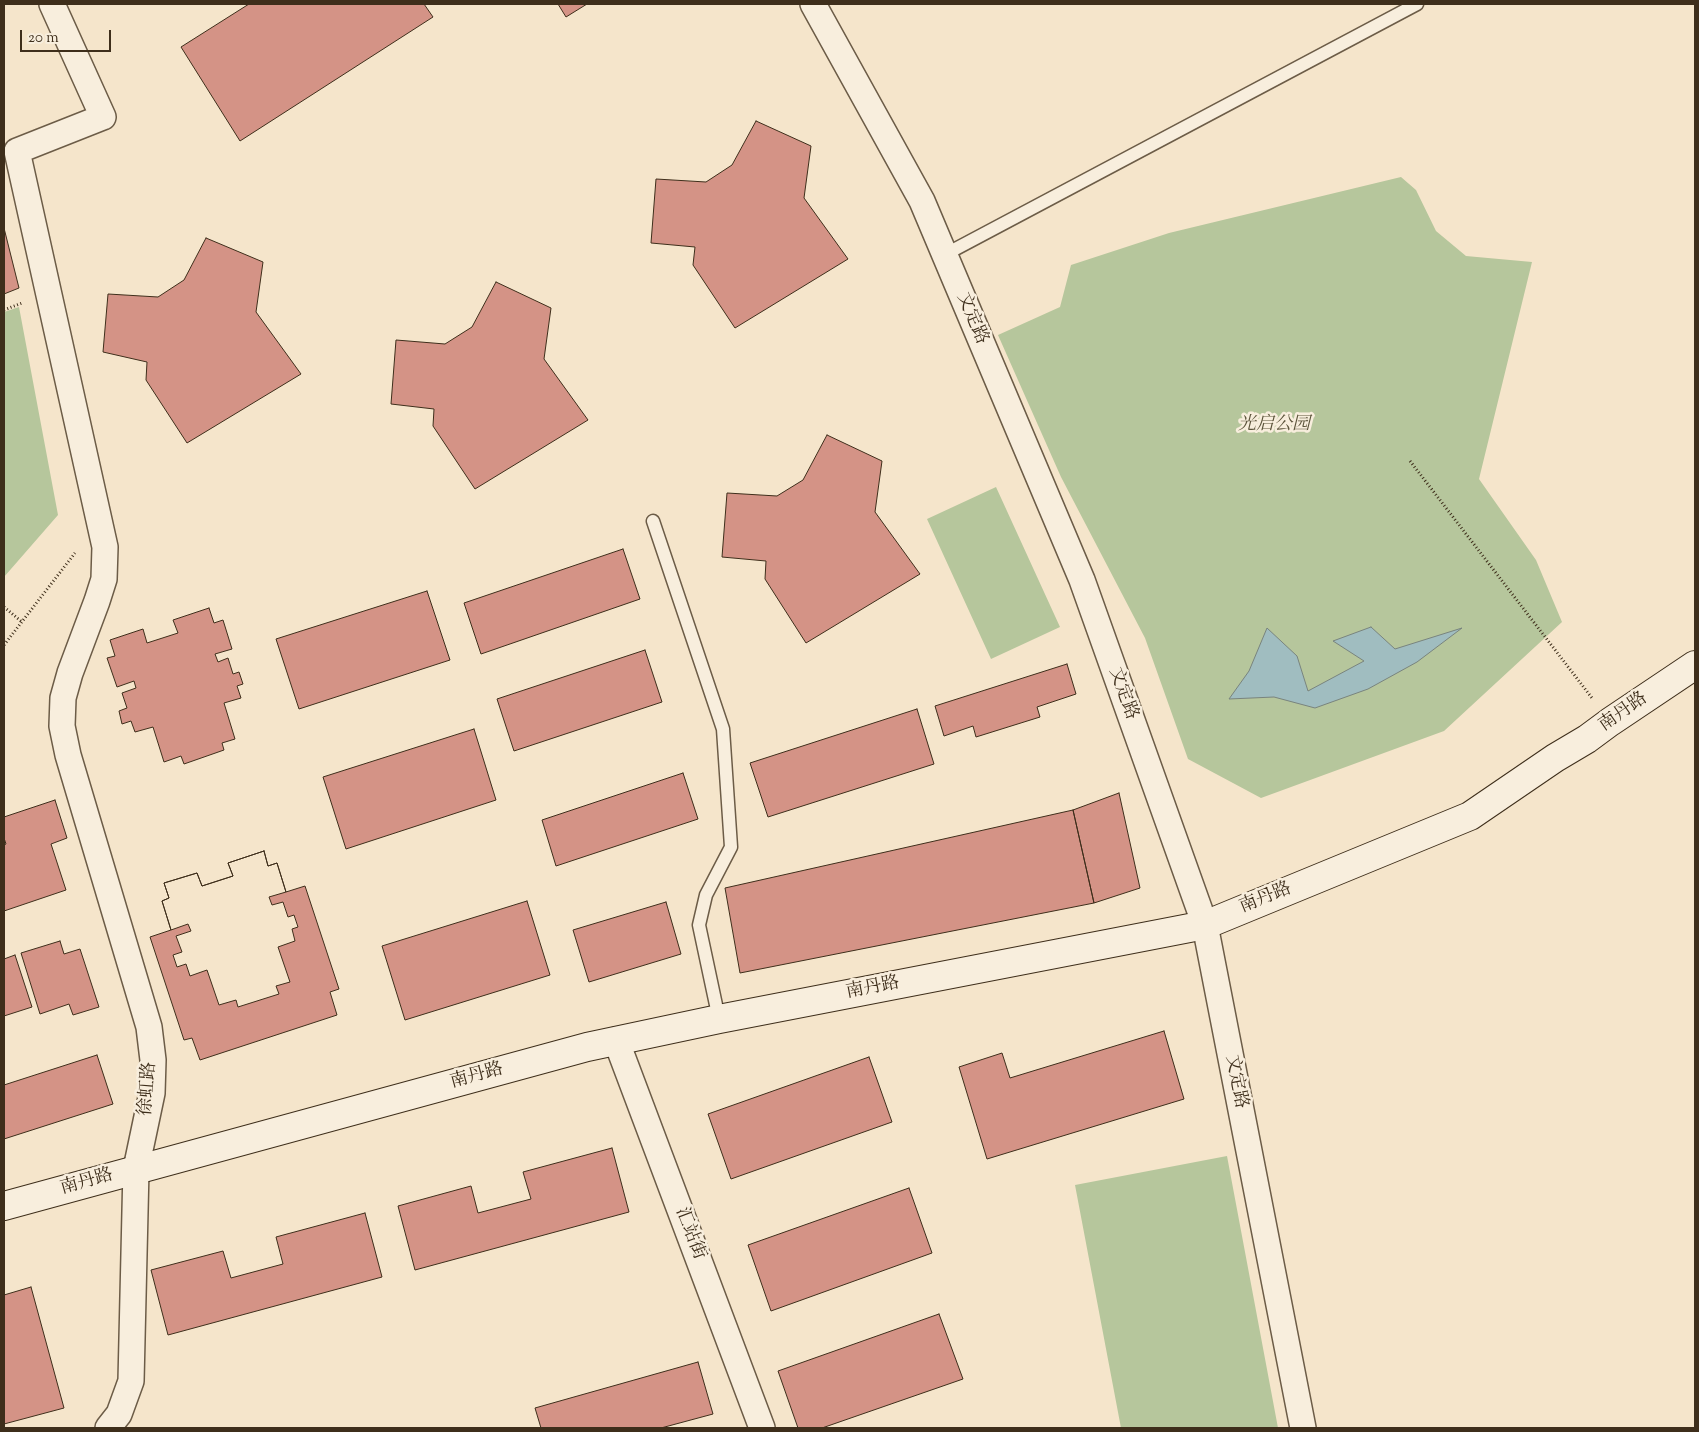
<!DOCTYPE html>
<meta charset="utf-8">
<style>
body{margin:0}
#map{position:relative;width:1699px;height:1432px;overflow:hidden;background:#f5e5cb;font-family:"Sorts Mill Goudy",serif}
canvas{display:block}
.frame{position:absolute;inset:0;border:5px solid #3e2e1b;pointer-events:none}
.scale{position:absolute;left:20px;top:30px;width:91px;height:22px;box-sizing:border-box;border:2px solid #3e2e1b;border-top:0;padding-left:6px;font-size:15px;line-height:18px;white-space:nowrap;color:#3e2e1b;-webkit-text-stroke:4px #f8eedd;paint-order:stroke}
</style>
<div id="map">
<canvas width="1699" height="1432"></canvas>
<div class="frame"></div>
<div class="scale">20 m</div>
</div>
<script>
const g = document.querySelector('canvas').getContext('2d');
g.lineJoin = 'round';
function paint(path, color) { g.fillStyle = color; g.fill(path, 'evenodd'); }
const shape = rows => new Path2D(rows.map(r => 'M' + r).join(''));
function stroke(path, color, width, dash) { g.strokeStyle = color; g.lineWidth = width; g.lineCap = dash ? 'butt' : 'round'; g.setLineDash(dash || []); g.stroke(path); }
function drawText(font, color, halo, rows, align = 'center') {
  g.font = font + ' "Sorts Mill Goudy","Noto Serif SC",serif'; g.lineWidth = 5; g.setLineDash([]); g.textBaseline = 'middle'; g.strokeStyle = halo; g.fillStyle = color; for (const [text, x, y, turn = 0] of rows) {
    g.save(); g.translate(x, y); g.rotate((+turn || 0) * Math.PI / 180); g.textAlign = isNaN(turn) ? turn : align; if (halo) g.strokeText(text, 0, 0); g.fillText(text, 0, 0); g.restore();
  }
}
paint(shape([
 [1401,177,1416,190,1436,231,1466,256,1532,262,1479,479,1536,560,1562,622,1444,731,1261,798,1188,759,1145,638,1061,477,998,335,1060,307,1071,265,1169,233],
 [19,307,58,515,4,577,4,312],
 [996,487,1060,627,991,659,927,519],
 [1227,1156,1278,1428,1121,1428,1075,1185]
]), '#b6c69c');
const water = shape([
 [1371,627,1395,649,1462,628,1417,662,1368,689,1315,708,1274,697,1229,699,1249,671,1267,628,1297,656,1308,691,1364,661,1333,641,1371,627]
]);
paint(water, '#a0bdc0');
stroke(water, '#79847e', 1);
const building = shape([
 [249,4,424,4,433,17,240,141,181,47,249,4],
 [558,4,587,4,566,17,558,4],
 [756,121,811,146,804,198,848,259,735,328,693,265,695,247,651,243,656,179,706,182,732,165,756,121],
 [4,228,19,288,4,294,4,228],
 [206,238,263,262,256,312,301,374,187,443,146,380,147,362,103,352,108,294,158,297,184,280,206,238],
 [496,282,551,308,544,359,588,420,475,489,433,426,434,409,391,404,396,340,445,344,472,327,496,282],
 [827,435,882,461,875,512,920,574,806,643,765,579,766,561,722,557,727,493,777,496,803,480,827,435],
 [623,549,640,599,481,654,464,603,623,549],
 [427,591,450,660,299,709,276,639,427,591],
 [209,608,214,623,223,620,232,649,215,654,218,662,228,658,233,674,239,672,243,684,237,686,241,698,224,703,235,739,222,743,224,750,184,764,181,756,164,762,153,727,135,732,131,721,122,724,119,711,127,708,122,693,136,688,134,681,117,687,107,658,115,656,110,640,143,629,147,643,178,633,173,620,209,608],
 [645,650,662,702,514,751,497,699,645,650],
 [1067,664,1076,694,1037,707,1040,717,976,737,973,726,944,736,935,706,1067,664],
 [917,709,934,764,768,817,750,763,917,709],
 [474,729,496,800,346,849,323,777,474,729],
 [683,773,698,819,556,866,542,820,683,773],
 [1119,793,1140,888,1094,903,1073,810,1119,793],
 [55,800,67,838,51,844,66,890,4,911,4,845,6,844,4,838,4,817,55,800],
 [1073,810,1094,903,740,973,725,888,1073,810],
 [264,851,268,866,277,863,286,892,269,897,272,905,283,902,288,917,294,915,298,927,292,929,295,941,278,947,290,982,276,986,279,994,238,1007,236,1000,219,1005,207,970,190,976,186,964,177,967,173,955,182,952,176,936,191,931,188,924,171,930,162,901,169,898,164,883,197,873,202,886,233,876,228,863,264,851],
 [264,851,268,866,277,863,286,892,305,886,339,989,330,992,337,1015,200,1060,192,1038,184,1040,150,937,171,930,162,901,169,898,164,883,197,873,202,886,233,876,228,863,264,851],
 [527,901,550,975,405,1020,382,946,527,901],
 [666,902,681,954,589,982,573,930,666,902],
 [60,941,64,954,80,949,99,1007,73,1015,69,1004,40,1014,21,953,60,941],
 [15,955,32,1007,4,1016,4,959,15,955],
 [1164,1031,1184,1099,987,1159,959,1067,1002,1053,1010,1078,1164,1031],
 [97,1055,113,1104,4,1139,4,1085,97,1055],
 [869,1057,892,1122,731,1179,708,1114,869,1057],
 [612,1148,629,1212,415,1270,398,1206,471,1186,478,1213,531,1199,523,1172,612,1148],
 [909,1188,932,1253,771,1311,748,1245,909,1188],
 [365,1213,382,1277,168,1335,151,1270,223,1251,231,1278,283,1264,276,1237,365,1213],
 [31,1287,64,1408,4,1424,4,1295,31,1287],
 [939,1314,963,1379,822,1428,798,1428,778,1371,939,1314],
 [698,1362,713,1414,661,1428,541,1428,535,1408,698,1362]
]);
paint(building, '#d49386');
stroke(building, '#3e2e1b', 1);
const service = shape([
 [944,255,1417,4],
 [653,521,723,729,731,847,706,895,699,925,719,1019]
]);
const minor = shape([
 [52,4,103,117,17,151,105,547,104,579,97,601,70,673,63,698,62,726,68,755,149,1027,153,1060,152,1093,136,1169,131,1381,119,1414,108,1428],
 [813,4,922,201,1082,580,1205,925,1303,1428],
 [616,1040,762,1428]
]);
const secondary = shape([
 [4,1206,587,1047,719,1019,1205,925,1470,816,1555,758,1587,739,1610,722,1695,665]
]);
stroke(service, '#6c5c47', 15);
stroke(minor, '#6c5c47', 28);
stroke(secondary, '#3e2e1b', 30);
stroke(shape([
 [4,310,22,303],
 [1410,461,1592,698],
 [4,607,22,622],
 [4,645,75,553]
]), '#3e2e1b', 3, [1, 2.5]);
stroke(service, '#f8eedd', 12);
stroke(minor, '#f8eedd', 25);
stroke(secondary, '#f8eedd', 28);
drawText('18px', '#3e2e1b', '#f8eedd', [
 ["文定路",971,319,67],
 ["文定路",1122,694,70],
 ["南丹路",1624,713,-35],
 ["南丹路",1266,899,-22],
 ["南丹路",873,989,-11],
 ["南丹路",477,1077,-15],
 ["文定路",1235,1082,79],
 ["徐虹路",149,1089,-85],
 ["南丹路",87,1183,-16],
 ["汇站街",689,1234,69]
]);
drawText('italic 18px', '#5c543b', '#f8eedd', [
 ["光启公园",1274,426]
]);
</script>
